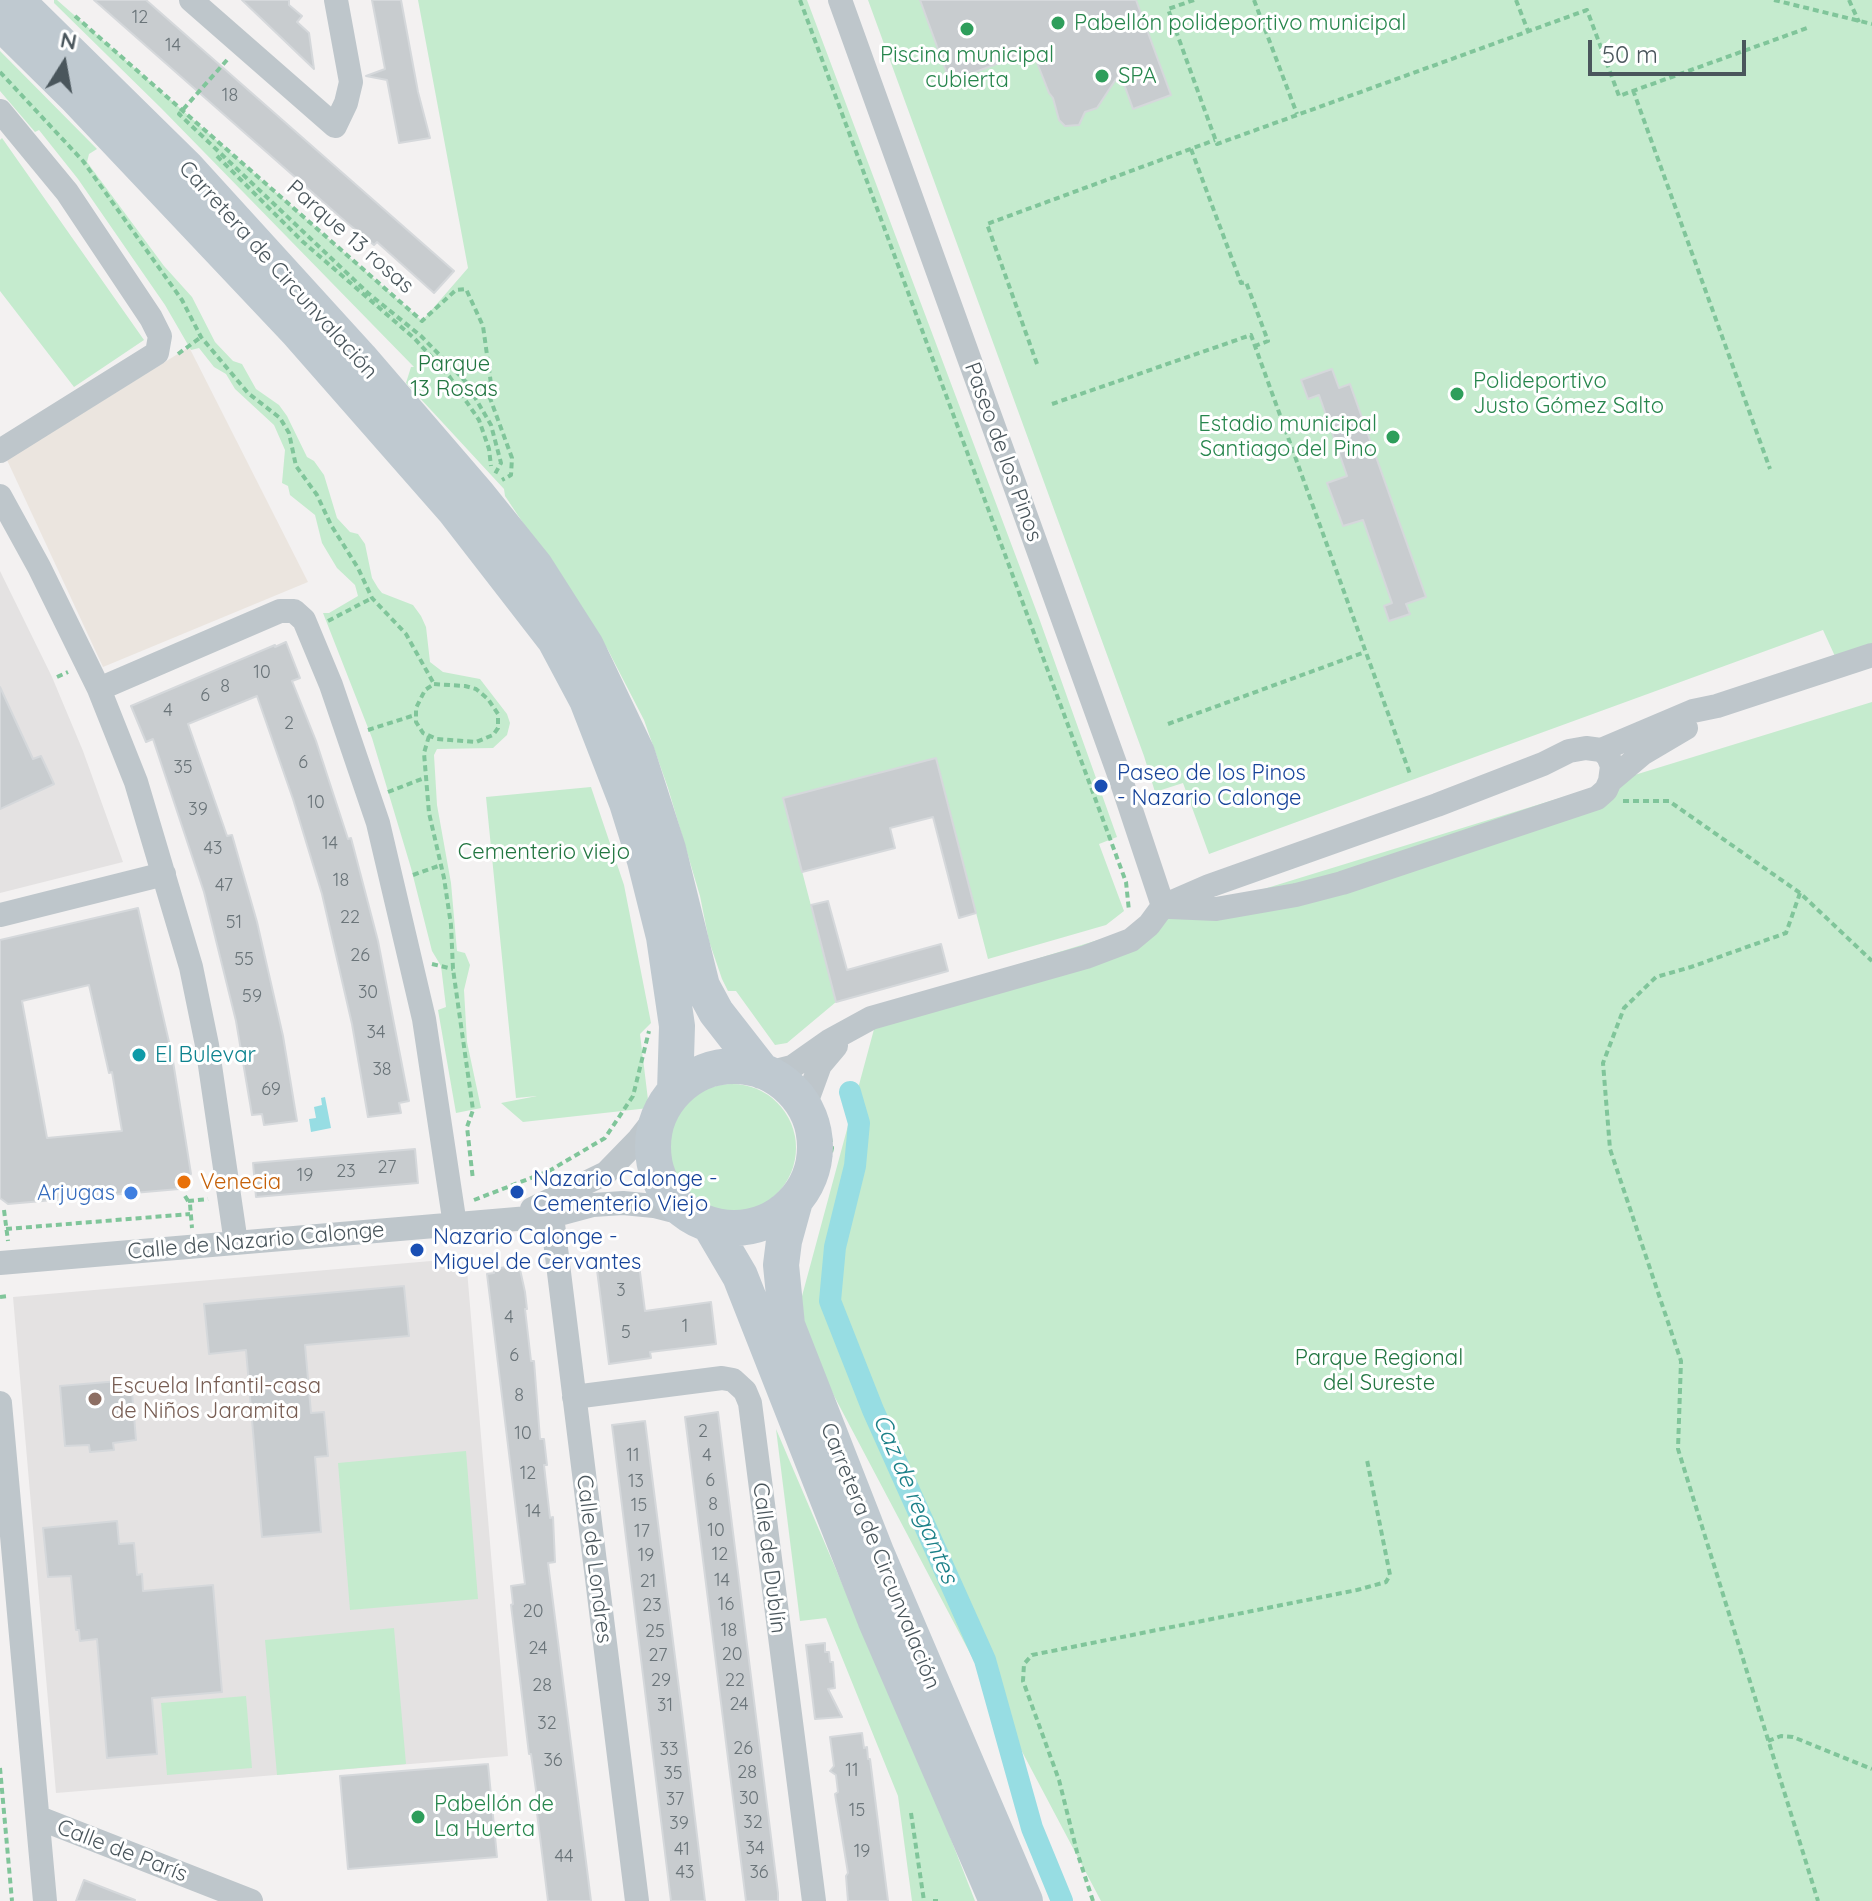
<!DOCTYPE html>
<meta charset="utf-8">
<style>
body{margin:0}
#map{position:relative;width:1872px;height:1901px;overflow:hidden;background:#f3f1f1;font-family:Quicksand,sans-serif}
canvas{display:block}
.north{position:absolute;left:24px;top:24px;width:80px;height:80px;-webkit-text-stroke:6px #fff;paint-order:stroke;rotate:11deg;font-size:22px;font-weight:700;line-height:32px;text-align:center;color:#4a565c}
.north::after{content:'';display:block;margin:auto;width:28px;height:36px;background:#4a565c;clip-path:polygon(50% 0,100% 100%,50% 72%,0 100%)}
.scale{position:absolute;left:1588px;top:40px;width:158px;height:36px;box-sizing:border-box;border:4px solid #4a565c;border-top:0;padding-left:10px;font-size:24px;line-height:28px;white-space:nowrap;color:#4a565c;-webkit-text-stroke:6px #fff;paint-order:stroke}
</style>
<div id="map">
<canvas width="1872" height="1901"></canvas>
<div class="north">N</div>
<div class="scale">50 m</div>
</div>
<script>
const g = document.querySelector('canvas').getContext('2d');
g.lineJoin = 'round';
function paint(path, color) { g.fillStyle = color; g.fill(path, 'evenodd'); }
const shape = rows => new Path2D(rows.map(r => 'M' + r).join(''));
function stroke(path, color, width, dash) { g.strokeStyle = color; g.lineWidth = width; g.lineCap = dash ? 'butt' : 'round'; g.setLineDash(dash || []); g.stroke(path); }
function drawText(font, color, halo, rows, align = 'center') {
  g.font = font + ' Quicksand,sans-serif'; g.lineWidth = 6; g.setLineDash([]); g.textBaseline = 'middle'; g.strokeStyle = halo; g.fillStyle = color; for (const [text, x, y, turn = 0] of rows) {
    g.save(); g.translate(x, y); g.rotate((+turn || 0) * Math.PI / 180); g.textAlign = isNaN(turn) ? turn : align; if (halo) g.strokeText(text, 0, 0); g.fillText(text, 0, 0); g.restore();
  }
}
paint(shape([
 [0,571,52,677,83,751,123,862,0,893],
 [466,1258,508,1756,56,1793,13,1297]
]), '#e4e2e2');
paint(shape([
 [54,0,57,0,422,321,468,268,418,0,807,0,1039,618,1117,837,1099,844,1124,911,1106,925,988,959,936,758,783,798,836,1002,787,1043,775,1045,736,991,728,991,722,979,709,941,700,896,668,788,644,720,608,650,505,496,504,489,406,383,411,367,414,367,161,108,54,3],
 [868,0,1872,0,1872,667,1844,676,1823,630,1209,854,1183,783,1155,792,1144,756],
 [0,51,97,149,89,154,87,162,164,266,192,297,215,342,233,361,242,364,256,389,279,405,287,416,307,457,314,461,324,475,337,518,350,532,358,534,365,544,372,578,378,588,382,593,413,605,421,616,426,627,430,662,443,672,480,679,507,714,510,723,507,735,493,748,437,749,434,755,437,805,451,883,457,951,465,953,470,965,464,990,467,1042,481,1108,456,1113,438,1010,446,1007,441,966,432,951,411,868,372,738,323,613,329,613,358,596,355,585,337,568,322,543,315,515,290,495,288,486,282,483,285,450,274,425,235,389,226,374,214,367,199,348,191,350,165,305,78,179,39,130,35,132,0,91],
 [2,138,144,340,74,387,0,291,0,140],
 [1872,702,1872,1901,1101,1901,795,1322,880,1007],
 [591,787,624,885,651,1023,640,1034,649,1108,523,1122,501,1103,537,1096,516,1098,486,797],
 '668 1148a64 64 0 1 1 128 0a64 64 0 1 1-128 0Z',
 [776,1429,947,1829,975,1901,912,1901,898,1796,826,1618,800,1621],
 [466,1451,478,1599,350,1610,338,1463],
 [394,1628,406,1764,277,1775,265,1640],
 [246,1696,252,1768,167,1775,161,1703]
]), '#c5ebce');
paint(shape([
 [189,347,308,582,103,667,7,460]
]), '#ebe5df');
paint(shape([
 [325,1097,331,1128,311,1132,309,1119,316,1118,314,1107,322,1105,321,1098]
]), '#97dde3');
stroke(shape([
 [850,1092,859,1123,855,1166,835,1247,830,1301,873,1410,985,1660,1032,1828,1062,1901]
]), '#97dde3', 22);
const building = shape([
 [94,0,146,0,454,271,434,293,377,242,374,245,346,222,94,0],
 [242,0,289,0,289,5,302,16,297,22,309,33,314,69,242,0],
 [372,0,401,0,418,92,430,138,399,143,387,80,366,76,385,69,372,0],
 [920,0,1136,0,1171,95,1133,109,1120,73,1097,108,1085,112,1079,125,1065,126,1059,120,1053,98,1049,93,1032,50,950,82,920,0],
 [1332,369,1339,388,1350,384,1426,597,1406,604,1410,614,1389,621,1384,606,1392,603,1363,520,1343,526,1327,483,1347,476,1319,395,1308,399,1301,380,1332,369],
 [286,642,300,678,292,681,316,741,348,839,351,838,378,941,409,1101,399,1103,401,1113,368,1117,352,1024,322,894,293,799,257,696,188,724,227,836,232,835,257,922,283,1036,297,1121,264,1125,262,1114,252,1115,236,1021,204,892,153,739,146,742,131,706,275,645,275,647,286,642],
 [0,687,33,759,41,756,54,784,0,809,0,687],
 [936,758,976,913,959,918,933,817,890,828,895,848,802,872,783,798,936,758],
 [828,901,847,970,941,944,948,971,836,1002,811,905,828,901],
 [138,908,172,1055,191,1174,179,1189,8,1204,0,1198,0,940,138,908],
 [89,985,109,1073,112,1072,122,1131,47,1138,22,1001,89,985],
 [415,1149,418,1183,256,1197,253,1163,415,1149],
 [638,1257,645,1311,711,1302,716,1344,650,1352,651,1358,609,1364,596,1262,638,1257],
 [519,1265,525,1292,527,1309,525,1309,531,1361,534,1361,540,1439,544,1439,547,1465,544,1465,550,1518,553,1517,555,1562,548,1563,591,1901,548,1901,537,1813,539,1812,531,1754,529,1754,511,1605,513,1604,511,1586,525,1584,487,1274,494,1273,494,1269,519,1265],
 [404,1286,409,1336,305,1345,311,1413,324,1412,328,1456,315,1457,321,1532,262,1537,246,1350,209,1354,204,1304,404,1286],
 [131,1380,136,1440,113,1443,114,1450,90,1452,89,1445,65,1446,60,1386,131,1380],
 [718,1412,778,1893,778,1901,746,1901,685,1417,718,1412],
 [645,1421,683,1720,705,1901,671,1901,670,1893,612,1425,645,1421],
 [117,1521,119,1544,134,1543,137,1575,142,1574,143,1591,213,1585,222,1692,152,1698,157,1754,107,1758,97,1639,80,1641,79,1630,76,1630,71,1576,48,1577,43,1528,117,1521],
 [825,1643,825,1652,829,1652,830,1662,833,1662,835,1688,828,1689,842,1717,815,1719,806,1645,825,1643],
 [862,1733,864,1748,867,1747,868,1759,870,1759,888,1901,848,1901,846,1876,848,1873,835,1794,838,1792,836,1775,830,1771,834,1766,830,1737,862,1733],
 [488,1764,497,1857,348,1869,340,1776,488,1764],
 [84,1880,135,1900,134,1901,76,1901,84,1880]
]);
paint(building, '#c8cccf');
stroke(building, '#d5d8db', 2);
stroke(shape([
 [800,0,1126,882,1129,911],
 [1194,0,1168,9,1217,144,1587,10,1619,96,1810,27],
 [1254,0,1297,114],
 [1516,0,1528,31],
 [1774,0,1872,24],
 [1849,0,1859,22],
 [75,16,422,321,456,290,466,289,483,326,492,391,490,398,512,458,511,475,502,480],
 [227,60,179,114,368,293,421,336,466,382,491,425,501,463,495,474],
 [0,72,83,161,182,300,201,337,248,393,280,418,289,433,296,466,317,495,331,525,358,568,372,598,406,634,434,684],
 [1633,90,1770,469],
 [1191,149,1241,283,1246,282,1268,341,1255,346],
 [217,156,302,241,414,338,449,376,479,420,489,449,491,466],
 [178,354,201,337],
 [1037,364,987,224,1215,140],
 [1052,404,1251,335,1410,774],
 [328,621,372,598],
 [57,677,68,672],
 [434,684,465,686,476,689,488,699,498,714,498,728,493,735,476,742,437,739,423,733,416,722,416,708,425,690,434,684],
 [1168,724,1365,652],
 [368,730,415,715],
 [429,736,424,753,429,813,444,878,451,925,453,969,473,1110,467,1127,473,1180],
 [388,792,427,777],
 [1623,801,1669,801,1800,893,1872,961],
 [413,875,441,865],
 [1800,893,1786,933,1691,967,1656,977,1624,1008,1603,1063,1610,1149,1681,1361,1678,1449,1818,1901],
 [432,964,453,969],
 [819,1190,826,1176,832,1148,825,1113],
 [185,1196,190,1204,192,1228],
 [474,1200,549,1171,605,1138,633,1096,649,1031],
 [188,1201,208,1199],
 [4,1210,8,1241],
 [6,1229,190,1214],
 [0,1297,9,1296],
 [1768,1741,1781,1736,1793,1737,1872,1769],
 [0,1768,12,1901],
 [911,1813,924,1901],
 [933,1901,938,1901],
 [1093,1901,1077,1852,1059,1780,1023,1681,1024,1664,1032,1655,1357,1590,1386,1582,1390,1575,1367,1460]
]), '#80c59a', 4, [6, 4]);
stroke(shape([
 [191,0,335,126,346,103,351,82,336,0],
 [840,0,1121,780,1163,906],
 [0,111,67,192,151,318,160,336,157,353,0,451],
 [0,496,39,567,99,689,136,782,191,967,207,1045,236,1243],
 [99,689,280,611,294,611,304,620,331,685,378,823,424,1019,455,1225],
 [1610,781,1642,754,1686,728],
 [1170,907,1216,909,1296,895,1342,883,1597,798,1606,790,1610,781,1612,766,1608,756,1601,750],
 [0,915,164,874],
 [768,1073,792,1067,829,1041,871,1018,1086,957,1131,940,1149,925,1163,906,1209,886,1437,805,1543,764,1569,751,1586,748,1601,750,1693,711,1717,706,1872,655],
 [805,1106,820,1065,836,1046],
 [532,1209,606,1173,639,1139,661,1111],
 [552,1216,637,1901],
 [0,1263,552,1216,593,1205,623,1203,654,1206,689,1215],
 [574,1397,722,1378,733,1380,745,1391,750,1403,814,1901],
 [0,1403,45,1901],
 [39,1818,251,1901]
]), '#bec6cb', 24);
stroke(shape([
 [16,0,187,168,360,358,478,495,535,566,586,646,637,753,668,849,702,986,716,1012,762,1071],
 [0,22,75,96,297,331,455,511,555,640,587,700,627,803,645,861,664,937,677,1026,675,1091],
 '653 1147a81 81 0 1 1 162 0a81 81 0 1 1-162 0Z',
 [795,1201,784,1241,781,1265,787,1325,876,1552,1025,1901],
 [710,1225,740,1276,875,1619,997,1901]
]), '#bfc9d0', 36);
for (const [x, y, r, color] of [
 [1058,23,8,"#2e9e5b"],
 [967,29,8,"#2e9e5b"],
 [1102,76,8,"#2e9e5b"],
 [1457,394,8,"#2e9e5b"],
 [1393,437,8,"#2e9e5b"],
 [1101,786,8,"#1a4fb4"],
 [139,1055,8,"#0f9aa8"],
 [184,1182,8,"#e8710a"],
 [517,1192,8,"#1a4fb4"],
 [131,1193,8,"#3f7fe0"],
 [417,1250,8,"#1a4fb4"],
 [95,1399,8,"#8d6e63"],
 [418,1817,8,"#2e9e5b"]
]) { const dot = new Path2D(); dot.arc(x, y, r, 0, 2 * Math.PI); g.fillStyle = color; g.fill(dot); stroke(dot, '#fff', 3); }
drawText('18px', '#6a7479', null, [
 ["12",140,18],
 ["14",173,46],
 ["18",230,96],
 ["10",262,673],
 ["8",225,687],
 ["6",205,696],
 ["4",168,711],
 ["2",289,724],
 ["6",303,763],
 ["35",183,768],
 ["10",316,803],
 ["39",198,810],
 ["14",330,844],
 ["43",213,849],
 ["18",341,881],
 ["47",224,886],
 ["22",350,918],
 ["51",234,923],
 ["26",360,956],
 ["55",244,960],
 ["30",368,993],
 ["59",252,997],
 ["34",376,1033],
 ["38",382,1070],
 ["69",271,1090],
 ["27",387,1168],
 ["23",346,1172],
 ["19",305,1176],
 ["3",621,1291],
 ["4",509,1318],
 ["1",685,1327],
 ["5",626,1333],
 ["6",514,1356],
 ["8",519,1396],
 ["2",703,1432],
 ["10",523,1434],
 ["11",633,1456],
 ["4",707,1456],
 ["12",528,1474],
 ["6",710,1481],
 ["13",636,1482],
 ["8",713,1505],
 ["15",639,1506],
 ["14",533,1512],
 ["10",716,1531],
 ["17",642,1532],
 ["12",720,1555],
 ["19",646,1556],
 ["14",722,1581],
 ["21",648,1582],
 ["16",726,1605],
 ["23",652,1606],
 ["20",533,1612],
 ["18",729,1631],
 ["25",655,1632],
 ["24",538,1649],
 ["20",732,1655],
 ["27",658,1656],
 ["29",661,1681],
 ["22",735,1681],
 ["28",542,1686],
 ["24",739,1705],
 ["31",665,1706],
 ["32",547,1724],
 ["26",743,1749],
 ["33",669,1750],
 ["36",553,1761],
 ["11",852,1771],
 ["28",747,1773],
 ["35",673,1774],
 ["30",749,1799],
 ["37",675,1800],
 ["15",857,1811],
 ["32",753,1823],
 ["39",679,1824],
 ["34",755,1849],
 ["41",682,1850],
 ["19",862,1852],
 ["44",564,1857],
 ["43",685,1873],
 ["36",759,1873]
]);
drawText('22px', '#27864d', '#fff', [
 ["Pabellón polideportivo municipal",1074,23],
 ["Piscina municipal",967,55,"center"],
 ["cubierta",967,80,"center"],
 ["SPA",1118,76],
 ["Polideportivo",1473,381],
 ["Justo Gómez Salto",1473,406],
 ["Estadio municipal",1377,424,"right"],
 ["Santiago del Pino",1377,449,"right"],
 ["Pabellón de",434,1804],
 ["La Huerta",434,1829]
], 'left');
drawText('22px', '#4a565c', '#fff', [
 ["Parque 13 rosas",350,237,41],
 ["Carretera de Circunvalación",278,270,48],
 ["Paseo de los Pinos",1003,452,70],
 ["Calle de Nazario Calonge",256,1241,-5],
 ["Carretera de Circunvalación",880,1556,68],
 ["Calle de Dublín",769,1558,83],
 ["Calle de Londres",594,1559,83],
 ["Calle de París",122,1851,21]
]);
drawText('22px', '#227641', '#fff', [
 ["Parque",454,364],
 ["13 Rosas",454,389],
 ["Cementerio viejo",544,852],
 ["Parque Regional",1379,1358],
 ["del Sureste",1379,1383]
]);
drawText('22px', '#164399', '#fff', [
 ["Paseo de los Pinos",1117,773],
 ["- Nazario Calonge",1117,798],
 ["Nazario Calonge -",533,1179],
 ["Cementerio Viejo",533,1204],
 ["Nazario Calonge -",433,1237],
 ["Miguel de Cervantes",433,1262]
], 'left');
drawText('22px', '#0d838f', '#fff', [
 ["El Bulevar",155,1055]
], 'left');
drawText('22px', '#c56008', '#fff', [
 ["Venecia",200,1182]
], 'left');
drawText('22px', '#366cbe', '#fff', [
 ["Arjugas",115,1193]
], 'right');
drawText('22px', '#785e54', '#fff', [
 ["Escuela Infantil-casa",111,1386],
 ["de Niños Jaramita",111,1411]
], 'left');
drawText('italic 24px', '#1b8088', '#fff', [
 ["Caz de regantes",915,1499,67]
]);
</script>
